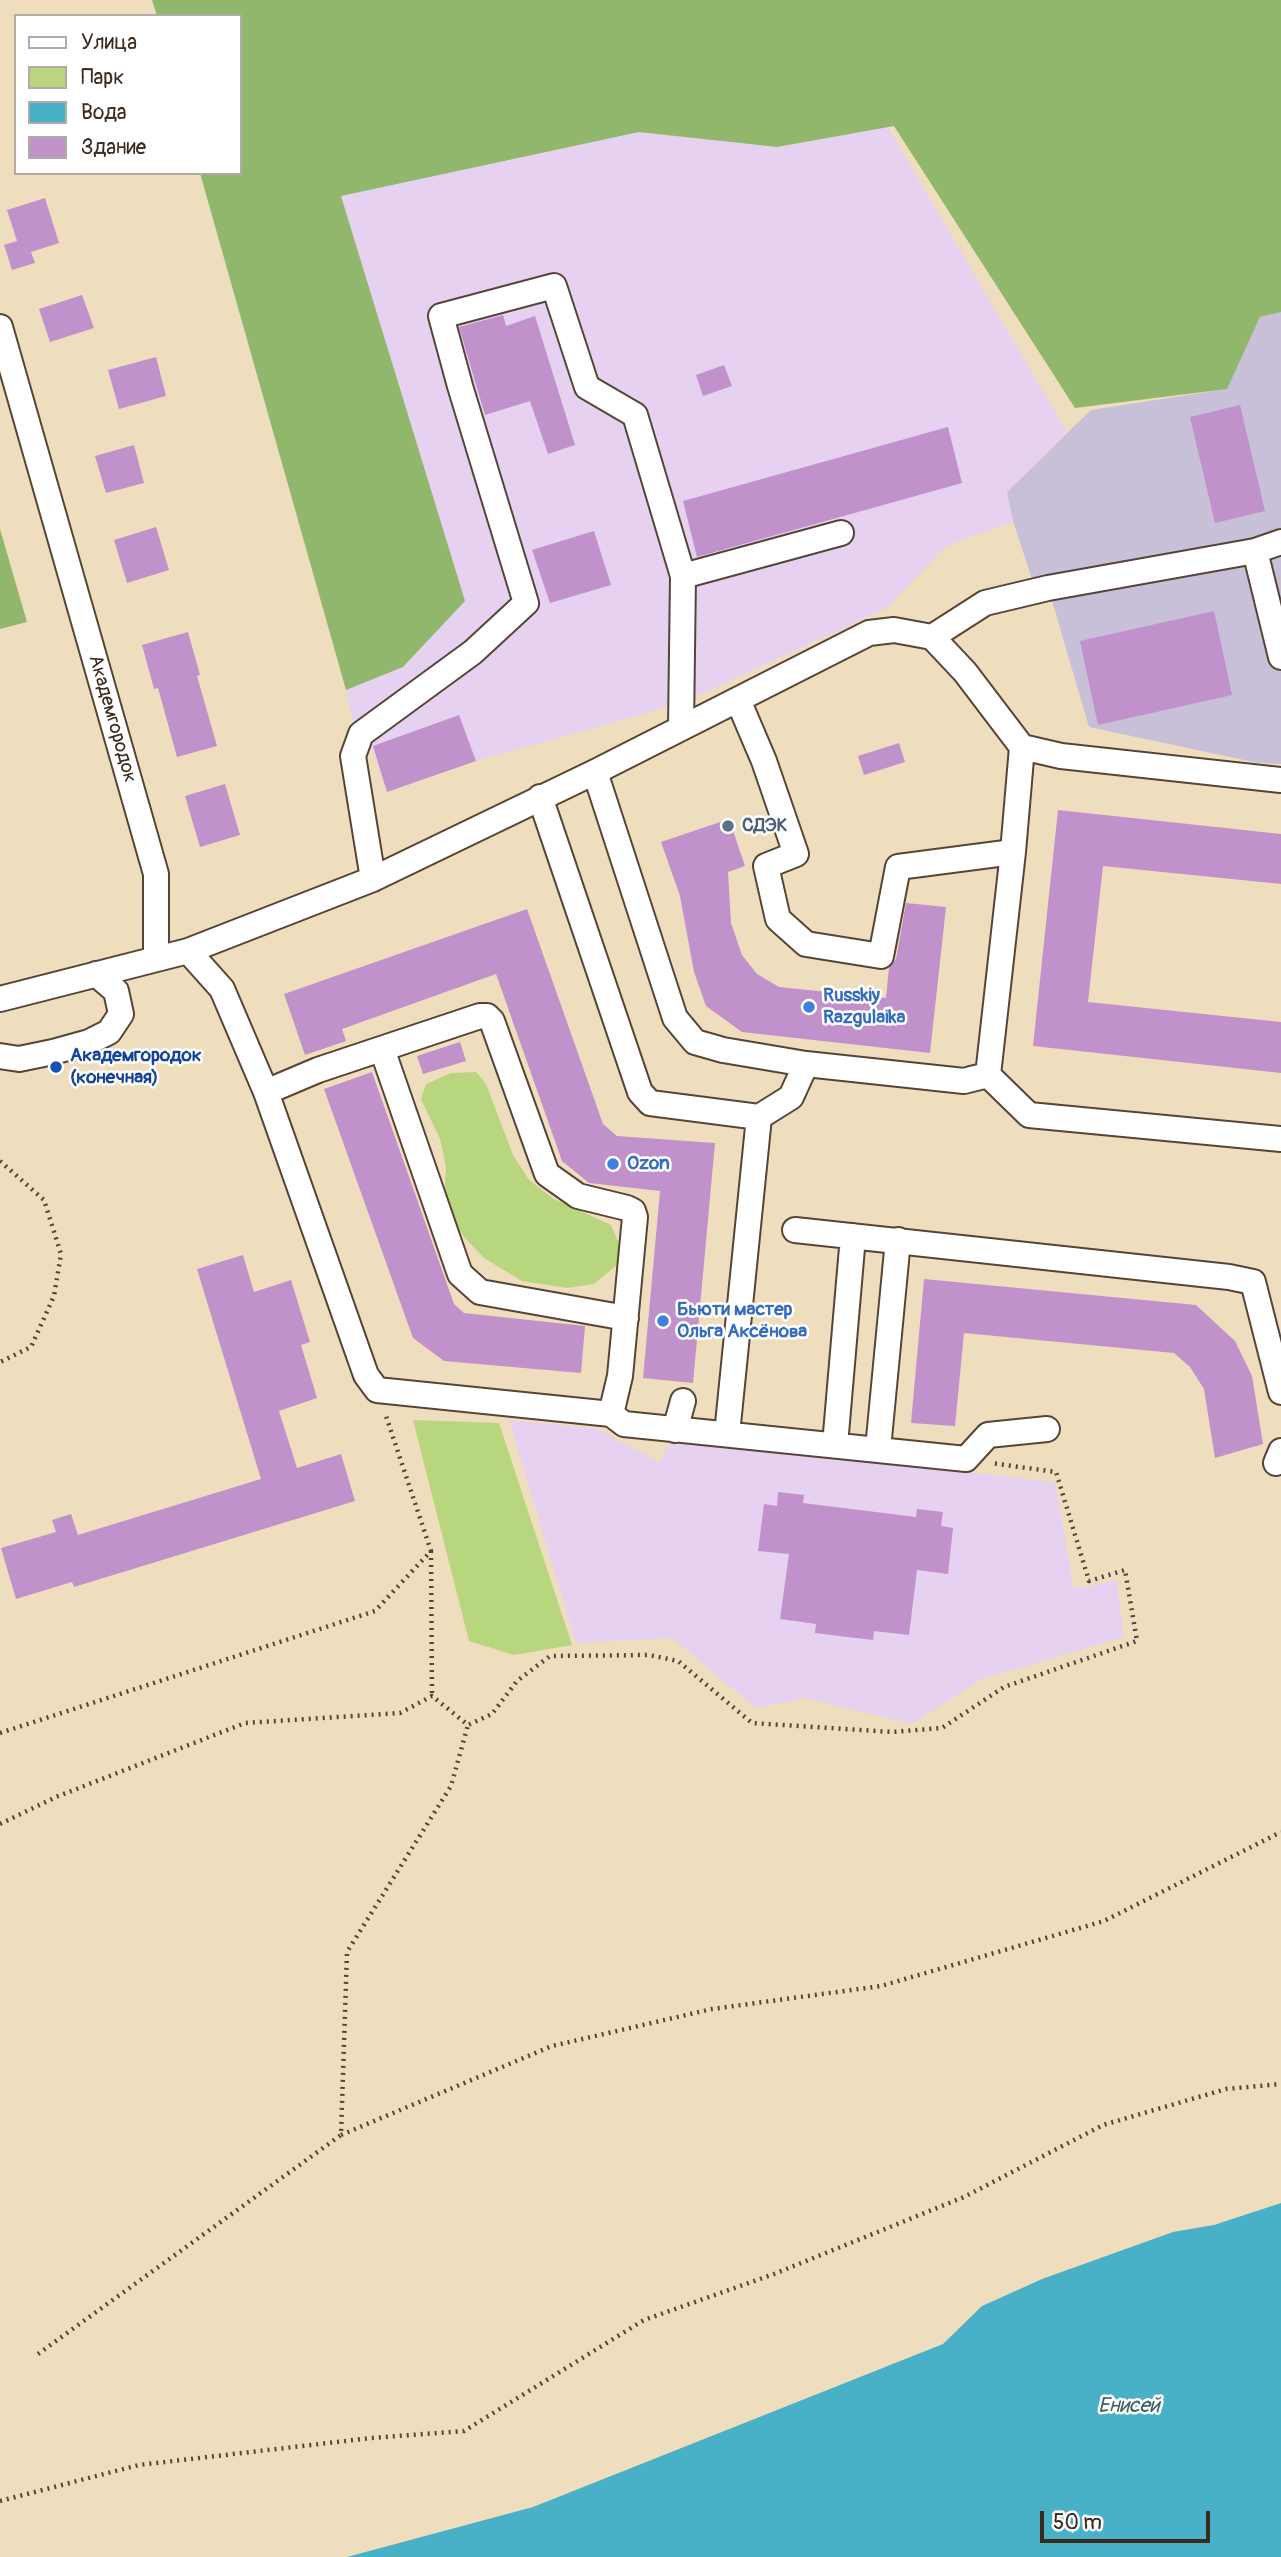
<!DOCTYPE html>
<meta charset="utf-8">
<style>
body{margin:0}
#map{position:relative;width:1281px;height:2557px;overflow:hidden;background:#efdebd;font-family:Pangolin,sans-serif}
canvas{display:block}
.legend{position:absolute;left:14px;top:14px;width:228px;height:161px;box-sizing:border-box;background:#fff;border:2px solid #b1aaa5;margin:0;padding:9px 12px;list-style:none;font-size:21px;color:#3b2a1e}
.legend li{display:flex;align-items:center;gap:14px;height:35px}
.legend b{width:35px;border:2px solid #b1aaa5}
.scale{position:absolute;left:1040px;top:2511px;width:170px;height:32px;box-sizing:border-box;border:4px solid #3b2a1e;border-top:0;padding-left:9px;font-size:21px;line-height:24px;white-space:nowrap;color:#3b2a1e;-webkit-text-stroke:5px #fff;paint-order:stroke}
</style>
<div id="map">
<canvas width="1281" height="2557"></canvas>
<ul class="legend">
<li><b style="height:9px;background:#fff"></b>Улица</li>
<li><b style="height:19px;background:#b7d67d"></b>Парк</li>
<li><b style="height:19px;background:#48b1c7"></b>Вода</li>
<li><b style="height:19px;background:#c091cb"></b>Здание</li>
</ul>
<div class="scale">50 m</div>
</div>
<script>
const g = document.querySelector('canvas').getContext('2d');
g.lineJoin = 'round';
function paint(path, color) { g.fillStyle = color; g.fill(path, 'evenodd'); }
const shape = rows => new Path2D(rows.map(r => 'M' + r).join(''));
function stroke(path, color, width, dash) { g.strokeStyle = color; g.lineWidth = width; g.lineCap = dash ? 'butt' : 'round'; g.setLineDash(dash || []); g.stroke(path); }
function drawText(font, color, halo, rows, align = 'center') {
  g.font = font + ' Pangolin,sans-serif'; g.lineWidth = 5; g.setLineDash([]); g.textBaseline = 'middle'; g.strokeStyle = halo; g.fillStyle = color; for (const [text, x, y, turn = 0] of rows) {
    g.save(); g.translate(x, y); g.rotate((+turn || 0) * Math.PI / 180); g.textAlign = isNaN(turn) ? turn : align; if (halo) g.strokeText(text, 0, 0); g.fillText(text, 0, 0); g.restore();
  }
}
paint(shape([
 [152,0,813,0,1067,432,1007,492,1013,521,945,547,887,608,682,703,476,761,387,792,371,746,354,725,346,690,200,173,240,173,240,16,157,16],
 [509,1420,595,1428,659,1462,672,1439,1055,1482,1074,1589,1117,1580,1124,1637,982,1679,912,1724,805,1698,756,1708,672,1638,576,1643]
]), '#e6d2f0');
paint(shape([
 [1281,312,1281,764,1258,763,1089,727,1045,577,1032,579,1013,521,1007,492,1091,410,1226,389,1260,317]
]), '#c8bfd8');
paint(shape([
 [476,1072,486,1084,513,1155,529,1180,554,1199,611,1225,620,1246,617,1265,594,1284,567,1288,522,1281,484,1258,464,1237,451,1214,445,1190,446,1167,440,1139,421,1099,426,1084,451,1073],
 [413,1420,499,1423,572,1645,514,1655,469,1641]
]), '#b7d67d');
paint(shape([
 [152,0,1281,0,1281,312,1260,317,1227,389,1075,408,894,126,777,147,639,132,341,196,465,601,403,667,346,690,200,173,240,173,240,16,157,16],
 [0,529,27,622,0,629]
]), '#91b76c');
paint(shape([
 [1281,2203,1281,2557,347,2557,533,2507,943,2344,982,2306,1042,2279,1173,2232,1214,2225]
]), '#48b1c7');
paint(shape([
 [45,198,59,243,31,252,35,263,12,270,4,245,17,241,7,210],
 [82,295,94,328,50,342,39,309],
 [503,315,506,326,535,316,575,445,548,454,530,401,485,415,459,327],
 [156,357,166,396,119,409,108,370],
 [724,365,732,386,703,396,696,375],
 [1240,405,1265,511,1215,523,1190,417],
 [948,427,962,483,697,557,683,501],
 [134,445,144,483,106,493,95,456],
 [156,527,169,570,127,583,114,540],
 [594,531,611,585,550,603,532,550],
 [1214,611,1232,695,1098,725,1080,641],
 [188,632,200,675,197,676,217,746,177,757,158,688,154,689,142,645],
 [459,715,476,761,387,792,373,746],
 [899,743,905,762,864,775,858,756],
 [225,784,240,835,200,847,185,796],
 [1058,810,1281,834,1281,884,1103,866,1088,1002,1281,1022,1281,1073,1033,1046],
 [729,819,745,866,728,872,731,923,742,955,757,974,779,987,886,998,889,968,896,959,906,903,946,907,930,1053,742,1032,706,1006,694,972,680,896,661,842],
 [527,909,603,1124,617,1136,715,1143,693,1383,643,1378,660,1191,589,1183,562,1161,496,974,342,1029,346,1041,305,1055,284,994],
 [460,1042,466,1061,423,1074,417,1056],
 [372,1072,454,1304,464,1313,585,1326,581,1373,444,1361,413,1338,324,1089],
 [243,1255,254,1292,291,1280,310,1342,301,1345,317,1398,279,1411,297,1468,341,1454,355,1501,74,1587,72,1582,16,1599,1,1548,56,1532,52,1520,71,1514,78,1535,261,1479,197,1269],
 [924,1279,1196,1305,1235,1341,1252,1376,1263,1444,1215,1458,1204,1389,1190,1367,1174,1353,964,1333,955,1426,911,1423],
 [778,1492,804,1495,803,1503,916,1517,917,1509,943,1512,941,1526,953,1528,948,1574,917,1570,909,1635,874,1631,873,1640,839,1636,815,1633,816,1624,780,1619,789,1554,758,1551,764,1504,777,1506]
]), '#c091cb');
const minor = shape([
 [0,327,156,874,156,959],
 [1255,551,1281,657],
 [683,576,841,533],
 [932,637,985,603,1048,588,1255,551,1281,542],
 [738,700,764,761,796,854,766,866,778,919,806,944,881,956,898,867,1013,852,1022,747],
 [595,772,675,1018,695,1042,723,1050,806,1064,791,1097,759,1117,727,1434],
 [540,797,640,1092,650,1103,759,1117],
 [373,879,353,756,361,734,473,652,526,603,460,386,441,316,554,286,587,387,635,415,683,576,681,728],
 [188,951,222,989,266,1092,366,1375,377,1390,611,1414,624,1424,966,1459,988,1435,1047,1429],
 [0,999,188,951,373,879,595,772,869,633,894,630,932,637,965,672,1022,747,1061,756,1281,780],
 [382,1049,460,1274,480,1292,626,1318],
 [0,1056,19,1059,53,1052,89,1042,109,1032,121,1014,116,991,96,974],
 [806,1064,964,1081,988,1075,1013,852],
 [971,1079,988,1075,1029,1115,1281,1139],
 [266,1092,318,1070,480,1016,487,1016,492,1021,547,1174,578,1196,627,1208,633,1211,635,1217,620,1376,611,1414],
 [795,1230,1229,1277,1253,1282,1281,1392],
 [675,1430,683,1401],
 [835,1445,853,1236],
 [878,1449,898,1240],
 [1276,1463,1281,1451]
]);
stroke(minor, '#564536', 28);
stroke(shape([
 [0,1161,44,1200,61,1254,54,1296,31,1347,0,1362],
 [431,1551,432,1696],
 [0,1733,375,1611,431,1551,385,1413],
 [0,1824,56,1797,245,1723,400,1713,432,1696,468,1725,492,1714,517,1681,550,1656,649,1655,678,1661,752,1723,892,1732,942,1728,1004,1687,1137,1641,1125,1570,1089,1581,1056,1472,991,1463],
 [341,2135,552,2046,712,2009,881,1986,1104,1921,1281,1832],
 [38,2354,341,2135,347,1952,451,1786,468,1725,466,1724],
 [0,2501,139,2465,371,2438,464,2431,644,2320,774,2274,964,2197,1103,2125,1226,2089,1281,2084]
]), '#564536', 4.5, [2, 5]);
stroke(minor, '#fff', 24);
for (const [x, y, r, color] of [
 [728,826,7,"#5c6f8a"],
 [809,1007,7,"#3f7fe0"],
 [56,1067,7,"#1a4fb4"],
 [613,1164,7,"#3f7fe0"],
 [663,1321,7,"#3f7fe0"]
]) { const dot = new Path2D(); dot.arc(x, y, r, 0, 2 * Math.PI); g.fillStyle = color; g.fill(dot); stroke(dot, '#fff', 2.5); }
drawText('19px', '#3b2a1e', '#fff', [
 ["Академгородок",112,719,74]
]);
drawText('bold 19px', '#4e5e75', '#fff', [
 ["СДЭК",742,826]
], 'left');
drawText('bold 19px', '#366cbe', '#fff', [
 ["Russkiy",823,996],
 ["Razgulaika",823,1018],
 ["Ozon",627,1164],
 ["Бьюти мастер",677,1310],
 ["Oльга Аксёнова",677,1332]
], 'left');
drawText('bold 19px', '#164399', '#fff', [
 ["Академгородок",70,1056],
 ["(конечная)",70,1078]
], 'left');
drawText('italic 21px', '#406062', '#fff', [
 ["Енисей",1129,2407]
]);
</script>
